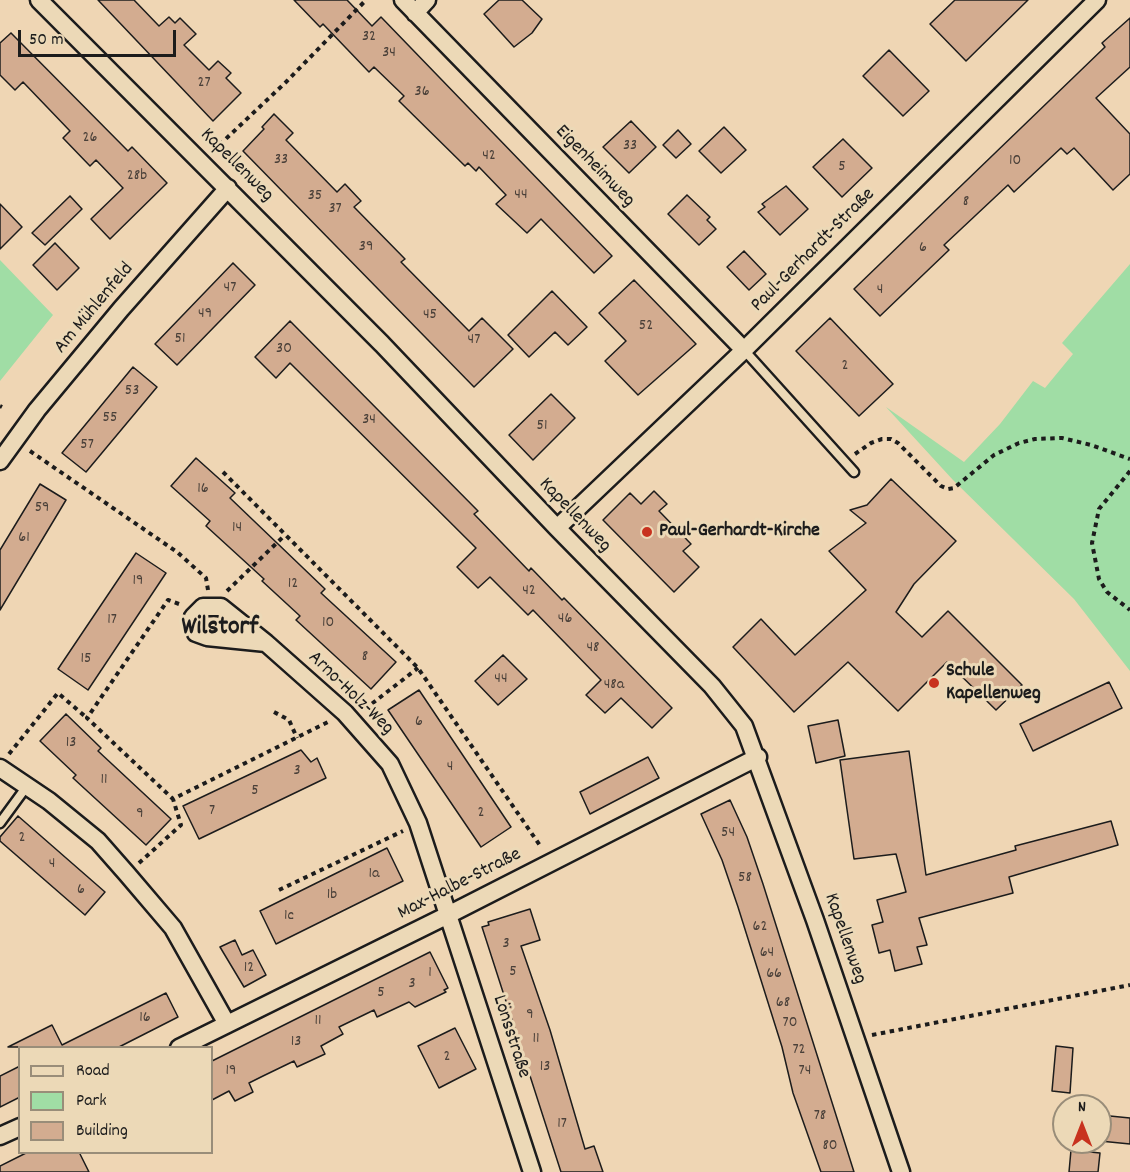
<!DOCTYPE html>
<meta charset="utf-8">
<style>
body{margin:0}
#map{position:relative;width:1130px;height:1172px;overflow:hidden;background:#efd6b4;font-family:Dekko,sans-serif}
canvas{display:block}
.legend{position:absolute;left:18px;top:1046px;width:195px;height:108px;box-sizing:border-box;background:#ecd9b7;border:2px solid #998d79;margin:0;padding:8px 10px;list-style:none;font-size:18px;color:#1c1c1c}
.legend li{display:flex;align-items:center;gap:12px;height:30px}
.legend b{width:30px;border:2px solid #998d79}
.north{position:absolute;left:1052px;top:1094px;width:60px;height:60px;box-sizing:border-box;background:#ecd9b7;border:2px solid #998d79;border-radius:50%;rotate:0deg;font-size:16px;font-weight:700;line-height:24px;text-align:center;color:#1c1c1c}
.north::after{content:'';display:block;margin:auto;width:21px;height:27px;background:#c8321e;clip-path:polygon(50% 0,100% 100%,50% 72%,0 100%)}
.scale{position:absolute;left:18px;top:30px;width:158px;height:27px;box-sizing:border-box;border:3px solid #1c1c1c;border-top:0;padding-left:8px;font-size:18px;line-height:21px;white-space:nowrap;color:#1c1c1c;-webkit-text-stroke:4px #ecd9b7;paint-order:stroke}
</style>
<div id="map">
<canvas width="1130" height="1172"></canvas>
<ul class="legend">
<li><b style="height:8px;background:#ecd9b7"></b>Road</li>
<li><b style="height:16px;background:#a0dda5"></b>Park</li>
<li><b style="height:16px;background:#d3ac90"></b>Building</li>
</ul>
<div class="north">N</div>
<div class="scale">50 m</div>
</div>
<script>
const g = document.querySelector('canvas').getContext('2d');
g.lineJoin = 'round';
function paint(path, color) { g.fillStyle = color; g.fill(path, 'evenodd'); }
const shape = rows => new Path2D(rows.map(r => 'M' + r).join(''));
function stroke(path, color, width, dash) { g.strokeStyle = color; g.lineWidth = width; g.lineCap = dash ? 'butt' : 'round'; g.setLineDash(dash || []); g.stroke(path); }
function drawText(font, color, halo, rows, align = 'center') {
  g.font = font + ' Dekko,sans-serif'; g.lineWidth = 6; g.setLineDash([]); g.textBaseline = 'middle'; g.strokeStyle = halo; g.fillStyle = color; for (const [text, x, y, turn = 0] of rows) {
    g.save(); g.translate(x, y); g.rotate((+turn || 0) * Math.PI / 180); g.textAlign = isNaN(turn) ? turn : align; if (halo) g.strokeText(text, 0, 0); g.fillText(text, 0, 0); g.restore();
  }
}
paint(shape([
 [0,260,53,315,0,381],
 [1130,264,1130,671,1074,599,953,480,886,407,964,462,1000,424,1033,381,1045,388,1073,354,1062,343]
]), '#a0dda5');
const building = shape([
 [98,0,134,0,159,26,169,17,175,23,180,18,196,34,184,45,209,70,218,61,231,73,226,78,241,93,213,121,98,0],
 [294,0,347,0,372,26,381,17,612,256,594,273,541,219,527,233,496,204,506,195,479,167,476,171,468,163,465,166,399,101,404,96,374,67,369,72,323,24,320,27,294,0],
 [499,0,522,0,542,19,532,33,514,47,484,14,499,0],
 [955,0,1028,0,966,61,930,24,955,0],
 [1130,18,1130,67,1096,98,1130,134,1130,174,1113,190,1074,148,1067,154,1061,148,1014,192,1008,185,944,245,949,250,880,316,854,289,1105,47,1102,43,1130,18],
 [11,33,128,151,132,147,167,183,110,239,91,219,123,188,96,160,90,166,63,138,70,131,23,82,15,90,0,75,0,43,11,33],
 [889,50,929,91,903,116,863,76,889,50],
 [274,114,293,133,286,140,337,192,345,184,361,201,354,207,405,259,401,262,469,331,482,318,513,349,474,387,243,151,264,129,262,127,274,114],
 [631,121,656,147,629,173,603,147,631,121],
 [724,127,746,150,721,173,699,151,724,127],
 [678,130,691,144,676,158,663,145,678,130],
 [843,139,872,168,842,197,813,167,843,139],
 [786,186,808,209,780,235,758,212,765,207,762,204,786,186],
 [687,195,710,217,707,220,716,229,699,245,668,214,687,195],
 [70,196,82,209,45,245,32,233,70,196],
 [0,204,22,227,0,249,0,204],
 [55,243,79,268,57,290,33,265,55,243],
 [744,251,766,274,749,290,727,267,744,251],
 [233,263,255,285,177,365,155,344,233,263],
 [634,280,696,344,638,395,605,361,626,341,599,313,634,280],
 [552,291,587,327,568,345,555,332,529,357,508,335,552,291],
 [830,318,893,384,859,416,796,351,830,318],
 [290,321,478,511,474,514,529,571,531,568,562,600,564,598,672,708,652,728,621,698,605,713,586,695,601,680,533,610,528,615,490,577,478,588,457,567,476,548,290,363,276,378,255,357,290,321],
 [133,367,157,387,86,472,62,453,133,367],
 [551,394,575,418,533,460,509,435,551,394],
 [196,458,235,493,230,498,325,589,321,593,396,662,371,689,296,620,300,616,262,581,264,579,206,526,210,521,171,486,196,458],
 [891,479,956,541,914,584,896,612,922,637,948,611,1022,685,996,710,947,662,898,711,848,662,794,712,733,647,761,619,795,655,866,590,829,551,866,523,850,510,867,505,891,479],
 [40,484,66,500,0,610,0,550,40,484],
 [654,491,667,504,659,511,691,544,683,551,699,567,674,592,603,520,630,493,641,504,654,491],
 [136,553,166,573,88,690,58,669,136,553],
 [503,655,527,679,498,705,475,681,503,655],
 [1109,682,1122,708,1033,751,1020,724,1109,682],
 [419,690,511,827,481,847,388,710,419,690],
 [66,714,101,748,98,751,171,819,146,845,73,778,76,775,40,741,66,714],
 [838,720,845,756,816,763,808,726,838,720],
 [301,750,311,762,317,758,326,778,199,839,183,806,301,750],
 [909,751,926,875,1016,850,1015,846,1111,821,1118,845,1009,877,1013,893,919,918,927,945,917,947,922,964,895,971,890,950,879,953,872,925,883,922,877,900,906,892,896,854,854,859,840,760,909,751],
 [648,757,659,778,590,814,580,792,648,757],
 [730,800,747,837,763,884,854,1172,821,1172,793,1093,782,1047,738,907,722,860,701,814,730,800],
 [18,816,105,892,85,915,0,841,0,837,18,816],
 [387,848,403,881,276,944,260,911,387,848],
 [530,909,540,940,521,946,550,1030,585,1149,594,1146,603,1172,561,1172,482,927,489,925,488,922,530,909],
 [235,940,242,955,253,950,266,975,244,987,220,947,235,940],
 [430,952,448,988,444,990,446,992,415,1007,409,1002,377,1017,374,1010,339,1027,343,1034,321,1046,325,1054,297,1067,294,1061,263,1076,249,1083,253,1092,235,1101,229,1091,212,1100,212,1061,430,952],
 [166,993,178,1017,119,1047,8,1047,52,1025,62,1045,166,993],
 [455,1028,476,1069,439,1088,418,1046,455,1028],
 [1056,1046,1073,1048,1070,1093,1052,1091,1056,1046],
 [20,1066,20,1097,0,1107,0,1076,20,1066],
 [1100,1115,1130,1118,1130,1144,1100,1141,1100,1115],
 [1071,1150,1100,1153,1098,1172,1069,1172,1071,1150],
 [28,1152,79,1152,89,1172,0,1172,0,1166,28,1152]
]);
paint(building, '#d3ac90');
stroke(building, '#1c1c1c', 1.5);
const lane = shape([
 [744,350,854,472],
 [0,823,27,786]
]);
const street = shape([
 [39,0,382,344,557,528,712,686,744,726,815,920,901,1172],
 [403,0,744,350],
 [415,13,427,0],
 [0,461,37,410,121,309,228,188],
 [557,528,744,350,1097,0],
 [266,643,207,637,196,633,193,617,203,607,221,607,266,643,345,713,390,764,418,823,532,1172],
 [0,768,49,801,98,841,127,874,173,928,227,1024],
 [179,1048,448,915,758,757],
 [0,1136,20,1127]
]);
stroke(lane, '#1c1c1c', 13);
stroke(street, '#1c1c1c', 21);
stroke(shape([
 [213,151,286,82,366,0],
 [0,406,2,407],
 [30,451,177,552,206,578,208,590],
 [855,454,871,443,882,439,891,439,898,443,941,486,948,489,954,488,994,455,1019,443,1035,439,1062,438,1091,445,1130,459],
 [1130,471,1099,509,1092,543,1099,579,1107,592,1130,610],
 [223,472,418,668,541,847],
 [227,591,285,535],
 [179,604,168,600,87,718,173,799,328,722],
 [365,709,418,668],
 [274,712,289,720,297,738],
 [9,754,58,693,87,718],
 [139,863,181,825,173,799],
 [279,890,403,831],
 [872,1035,1130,985]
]), '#1c1c1c', 4, [4.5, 4.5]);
stroke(lane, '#ecd9b7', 8);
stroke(street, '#ecd9b7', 16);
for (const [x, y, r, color] of [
 [647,532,6,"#c8321e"],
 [934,683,6,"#c8321e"]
]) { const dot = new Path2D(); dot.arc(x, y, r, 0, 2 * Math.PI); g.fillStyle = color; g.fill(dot); stroke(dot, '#ecd9b7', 2); }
drawText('16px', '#4a4039', null, [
 ["32",369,38],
 ["34",389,54],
 ["27",204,84],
 ["36",422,93],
 ["26",90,139],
 ["33",630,147],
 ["42",489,157],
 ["33",281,161],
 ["10",1015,162],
 ["5",842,168],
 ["28b",137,177],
 ["44",521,196],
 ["35",315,197],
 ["8",966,203],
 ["37",335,210],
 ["39",366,248],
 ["6",923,249],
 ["47",230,289],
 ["4",880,291],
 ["49",205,315],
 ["45",430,316],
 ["52",646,327],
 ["51",180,340],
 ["47",474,341],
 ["30",284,350],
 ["2",845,367],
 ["53",132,392],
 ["55",110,419],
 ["34",369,421],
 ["51",542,427],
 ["57",87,446],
 ["16",203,490],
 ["59",42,509],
 ["14",237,529],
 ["61",24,539],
 ["19",138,582],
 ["12",293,585],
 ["42",529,592],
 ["46",565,620],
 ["17",112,621],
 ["10",328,624],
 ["48",593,649],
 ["8",365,658],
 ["15",86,660],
 ["44",501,680],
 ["48a",614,686],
 ["6",419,723],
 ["13",71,744],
 ["4",450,768],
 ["3",297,772],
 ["11",104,781],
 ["5",255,792],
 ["7",212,812],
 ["2",481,814],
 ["9",140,815],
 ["54",728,834],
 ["2",22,839],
 ["4",52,865],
 ["1a",374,875],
 ["58",745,879],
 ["6",81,891],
 ["1b",332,896],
 ["1c",289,917],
 ["62",760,928],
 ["3",506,945],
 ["64",767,954],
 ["12",249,969],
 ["5",513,973],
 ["1",430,974],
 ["66",774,975],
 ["3",412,985],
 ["5",381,994],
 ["68",783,1004],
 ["9",530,1016],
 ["16",145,1019],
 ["11",318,1022],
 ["70",790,1024],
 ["11",536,1040],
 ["13",296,1043],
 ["72",799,1051],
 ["2",447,1058],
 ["13",545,1068],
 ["19",231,1072],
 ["74",805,1072],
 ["78",820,1117],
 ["17",562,1125],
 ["80",830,1147]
]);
drawText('20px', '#1c1c1c', '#ecd9b7', [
 ["Kapellenweg",236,166,45],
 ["Eigenheimweg",594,167,46],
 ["Paul-Gerhardt-Straße",814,251,-45],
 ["Am Mühlenfeld",95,309,-50],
 ["Kapellenweg",574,516,46],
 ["Arno-Holz-Weg",350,694,44],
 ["Max-Halbe-Straße",460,885,-27],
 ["Kapellenweg",844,939,71],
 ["Lönsstraße",510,1037,72]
]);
drawText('bold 20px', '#1c1c1c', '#ecd9b7', [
 ["Paul-Gerhardt-Kirche",659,532],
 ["Schule",946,672],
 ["Kapellenweg",946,695]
], 'left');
drawText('bold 26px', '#1c1c1c', '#ecd9b7', [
 ["Wilstorf",220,629]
]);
</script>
